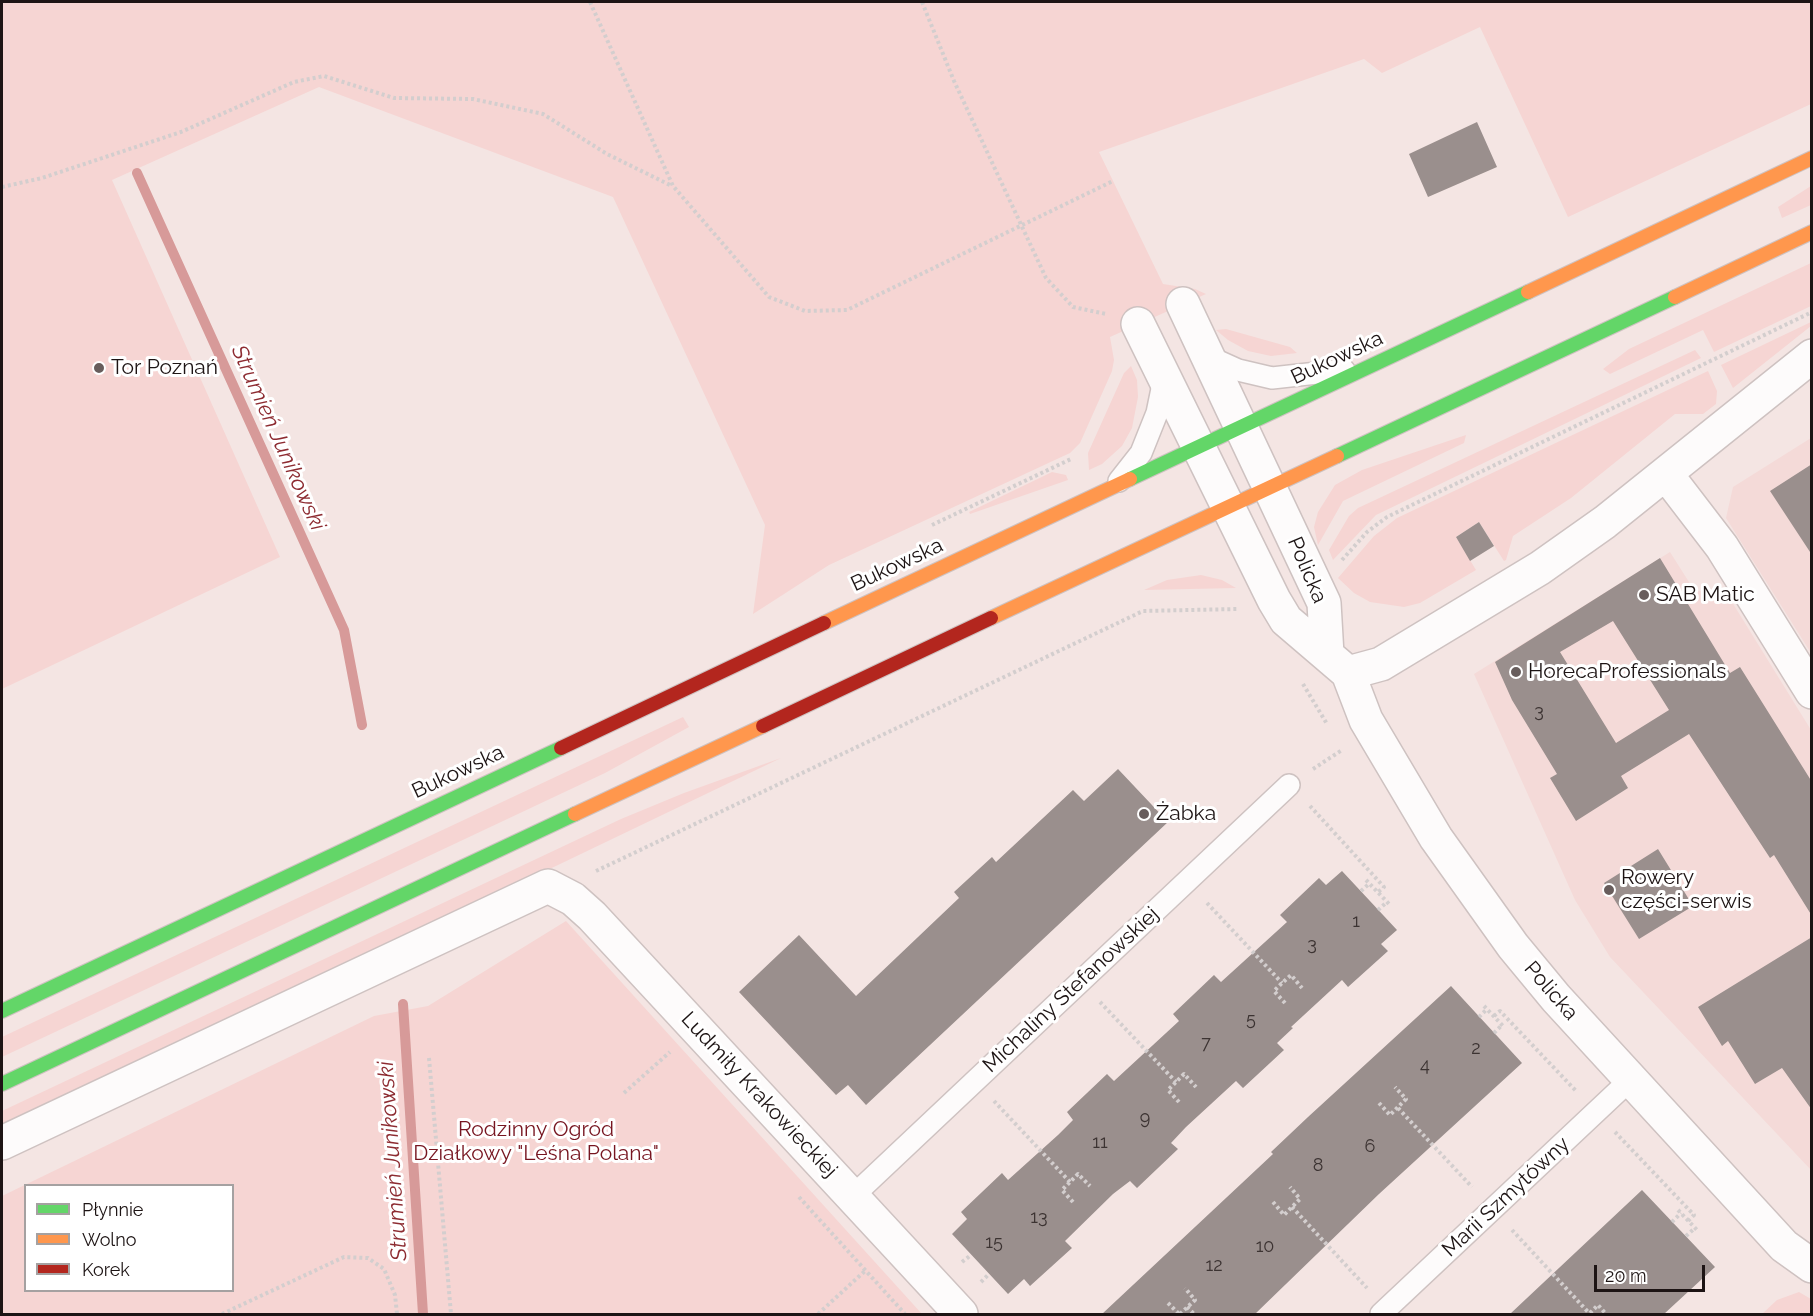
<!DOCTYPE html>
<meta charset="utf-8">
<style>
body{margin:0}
#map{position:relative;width:1813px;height:1316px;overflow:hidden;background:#f4e5e3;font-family:Raleway,sans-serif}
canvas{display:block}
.frame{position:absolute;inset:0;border:3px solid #1d1414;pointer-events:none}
.legend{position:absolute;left:24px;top:1184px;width:210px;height:108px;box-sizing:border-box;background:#fff;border:2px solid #a5a1a1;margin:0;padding:8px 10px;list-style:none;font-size:18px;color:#1d1414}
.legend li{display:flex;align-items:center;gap:12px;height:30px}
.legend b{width:30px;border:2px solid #a5a1a1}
.scale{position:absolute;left:1594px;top:1265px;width:111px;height:27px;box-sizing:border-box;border:3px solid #1d1414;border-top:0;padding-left:8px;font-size:18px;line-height:21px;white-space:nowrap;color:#1d1414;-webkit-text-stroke:4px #fff;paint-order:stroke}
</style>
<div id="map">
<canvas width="1813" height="1316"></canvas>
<div class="frame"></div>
<ul class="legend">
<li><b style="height:8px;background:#63d668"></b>Płynnie</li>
<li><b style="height:8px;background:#ff974d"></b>Wolno</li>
<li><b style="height:8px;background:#b3261e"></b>Korek</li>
</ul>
<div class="scale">20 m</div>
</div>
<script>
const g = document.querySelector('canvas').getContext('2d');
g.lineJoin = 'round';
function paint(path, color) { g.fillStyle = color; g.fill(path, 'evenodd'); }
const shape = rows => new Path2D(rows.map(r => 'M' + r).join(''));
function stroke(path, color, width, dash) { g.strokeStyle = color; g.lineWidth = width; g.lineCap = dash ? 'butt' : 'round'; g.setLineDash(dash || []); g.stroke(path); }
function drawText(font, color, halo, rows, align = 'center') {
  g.font = font + ' Raleway,sans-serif'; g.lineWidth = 6; g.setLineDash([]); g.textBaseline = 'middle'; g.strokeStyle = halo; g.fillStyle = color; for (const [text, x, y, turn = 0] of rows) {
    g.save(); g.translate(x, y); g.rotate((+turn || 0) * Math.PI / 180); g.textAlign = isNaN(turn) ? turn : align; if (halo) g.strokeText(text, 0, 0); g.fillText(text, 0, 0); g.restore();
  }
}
paint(shape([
 [1811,438,1811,653,1726,518,1733,487],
 [1670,552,1694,590,1727,594,1811,730,1811,1170,1610,957,1575,900,1474,674]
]), '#f4dad8');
paint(shape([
 [2,2,1811,2,1811,104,1568,217,1480,27,1382,73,1364,59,1099,152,1163,284,1195,289,1206,294,1110,337,1114,360,1112,371,1080,443,1070,453,829,565,753,614,765,525,613,197,319,87,112,180,280,557,2,689],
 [1811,186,1811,205,1782,218,1778,207],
 [1811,263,1811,306,1714,352,1703,330,1610,374,1603,369,1629,349],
 [1811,322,1811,326,1733,388,1721,365],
 [1226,329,1290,347,1297,353,1271,356,1248,351,1228,340,1216,330],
 [1695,350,1701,358,1376,515,1333,560,1329,550,1349,516,1358,508],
 [1131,366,1137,380,1138,397,1132,428,1122,446,1102,464,1089,470,1088,453,1124,373],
 [1708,371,1717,391,1716,404,1703,414,1675,414,1571,498,1513,536,1506,560,1504,561,1479,522,1456,537,1476,570,1420,603,1404,607,1370,602,1354,593,1338,578,1374,536,1397,518],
 [1466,435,1464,443,1343,501,1318,545,1314,527,1318,512,1335,485,1362,470],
 [1052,472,1066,475,1068,480,970,514,969,512],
 [1201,575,1222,580,1236,588,1144,590,1167,580],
 [683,717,689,727,605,773,2,1057,2,1037],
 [781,758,558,865,2,1127,2,1111,621,819,684,793],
 [566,921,922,1314,2,1314,2,1196,374,1016,428,1006],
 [26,1186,232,1186,232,1290,26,1290],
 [1799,1292,1811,1299,1811,1314,1762,1314,1777,1300]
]), '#f6d5d3');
stroke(shape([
 [137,173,344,630,362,725],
 [403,1004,423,1314]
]), '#d79a99', 10);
paint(shape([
 [1477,122,1497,167,1428,197,1409,154],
 [1812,464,1812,555,1770,491],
 [1479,522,1494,546,1470,561,1456,537],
 [1660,558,1730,673,1740,667,1812,782,1812,916,1774,855,1770,858,1689,734,1621,776,1628,788,1576,821,1550,778,1557,774,1512,700,1495,662],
 [1613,621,1669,710,1616,743,1560,652],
 [1118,769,1168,822,866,1105,848,1085,836,1095,739,992,799,935,856,996,959,898,954,892,992,857,996,862,1073,790,1084,801],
 [1658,849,1693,906,1639,939,1604,883],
 [1342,871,1397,930,1381,944,1388,951,1348,987,1342,980,1291,1027,1293,1028,1277,1043,1284,1050,1243,1088,1236,1081,1186,1127,1171,1143,1178,1149,1137,1188,1130,1181,1113,1194,1065,1241,1072,1248,1030,1286,1024,1279,1008,1294,952,1234,967,1219,961,1212,1002,1173,1008,1180,1058,1135,1073,1120,1067,1112,1107,1074,1114,1081,1179,1021,1173,1014,1214,975,1221,982,1287,922,1280,915,1319,878,1326,885],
 [1812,937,1812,1110,1782,1068,1755,1084,1728,1041,1722,1046,1698,1007],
 [1451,986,1522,1063,1379,1194,1255,1314,1102,1314,1273,1154,1271,1152,1308,1117],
 [1642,1190,1715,1267,1664,1314,1510,1314]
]), '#9a8f8d');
const lane = shape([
 [1207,356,1238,370,1272,378,1344,370],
 [1119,481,1141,453,1157,413,1164,379],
 [853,1196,1289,785],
 [1381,1314,1631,1079]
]);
const street = shape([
 [1183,304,1324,603,1327,655],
 [1138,324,1274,600,1286,620,1348,673,1381,664,1540,568,1605,522,1812,356],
 [1666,474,1722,547,1812,692],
 [1348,673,1366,720,1436,838,1513,946,1556,998,1784,1246,1812,1266],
 [2,1143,548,886,573,899,592,916,961,1314]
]);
const fast = shape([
 [1337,456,1675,297],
 [1130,479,1528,292],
 [2,1011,561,748],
 [2,1084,575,814]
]);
const slow = shape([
 [1528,292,1812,158],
 [1675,297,1812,232],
 [991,618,1337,456],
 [824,623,1130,479],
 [575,814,763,726]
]);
const jam = shape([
 [763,726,991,618],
 [561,748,824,623]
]);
stroke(lane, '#cec2c1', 24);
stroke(street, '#cec2c1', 36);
stroke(fast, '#cec2c1', 16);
stroke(slow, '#cec2c1', 16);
stroke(jam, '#cec2c1', 16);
stroke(shape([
 [590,2,673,186,769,297,805,311,847,310,1113,181],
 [922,2,954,81,1046,278,1073,307,1106,314],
 [2,187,42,178,181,132,294,82,324,76,394,98,473,99,543,114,607,154,672,186],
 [932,525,1071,459],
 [1342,560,1367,532,1387,517,1812,312],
 [1303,684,1327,724],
 [1313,769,1342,750],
 [1310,806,1384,887,1378,892],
 [596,871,1143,611,1238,609],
 [1366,880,1390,905],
 [1361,891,1370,883],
 [1207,903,1282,983],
 [1378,910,1387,902],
 [1100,1002,1176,1082],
 [1285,1003,1274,991,1282,983,1291,975,1302,988],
 [1484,1006,1504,1027],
 [1494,1016,1500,1011,1577,1092],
 [1479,1017,1487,1009],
 [1494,1033,1502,1025],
 [429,1058,451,1314],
 [624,1093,670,1052],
 [994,1101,1070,1182],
 [1179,1102,1168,1090,1184,1074,1196,1087],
 [1379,1103,1390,1115,1406,1099,1395,1087],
 [1398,1108,1472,1187],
 [1615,1132,1694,1215,1688,1221],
 [799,1197,905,1314],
 [1073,1202,1062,1190,1078,1174,1090,1186],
 [1273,1202,1284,1215,1300,1199,1290,1187],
 [1292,1207,1367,1288],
 [1678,1210,1698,1231],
 [1672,1222,1681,1213],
 [1512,1230,1589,1313],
 [1686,1236,1695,1228],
 [962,1262,971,1255],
 [981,1282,989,1274],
 [1168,1303,1179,1314],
 [1187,1307,1194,1314],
 [1590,1313,1598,1305,1606,1314],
 [222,1314,344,1257,368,1258,384,1269,395,1295,397,1314],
 [818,1314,866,1270],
 [1180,1314,1195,1300,1185,1288]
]), '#d3cece', 4, [3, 3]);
stroke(lane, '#fdfbfb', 21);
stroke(street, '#fdfbfb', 33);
stroke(fast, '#63d668', 14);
stroke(slow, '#ff974d', 14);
stroke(jam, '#b3261e', 14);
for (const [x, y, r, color] of [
 [99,368,6,"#685d5c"],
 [1644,595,6,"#685d5c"],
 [1516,672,6,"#685d5c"],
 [1144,814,6,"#685d5c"],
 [1609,890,6,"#685d5c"]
]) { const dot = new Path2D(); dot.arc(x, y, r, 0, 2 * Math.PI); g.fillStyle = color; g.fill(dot); stroke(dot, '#fff', 2); }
drawText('18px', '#3c3332', null, [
 ["3",1539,712],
 ["1",1356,922],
 ["3",1312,945],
 ["5",1251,1020],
 ["7",1206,1044],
 ["2",1476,1049],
 ["4",1425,1066],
 ["9",1145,1119],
 ["11",1100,1143],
 ["6",1370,1147],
 ["8",1318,1166],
 ["13",1039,1218],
 ["15",994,1243],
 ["10",1265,1247],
 ["12",1214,1266]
]);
drawText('21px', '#1d1414', '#fff', [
 ["Bukowska",1337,358,-25],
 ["Bukowska",897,565,-25],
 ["Policka",1307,570,67],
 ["Bukowska",458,772,-25],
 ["Michaliny Stefanowskiej",1071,990,-43],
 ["Policka",1551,991,49],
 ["Ludmiły Krakowieckiej",759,1095,47],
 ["Marii Szmytówny",1506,1197,-43]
]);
drawText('21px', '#1d1414', '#fff', [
 ["Tor Poznań",111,368],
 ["SAB Matic",1656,595],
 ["HorecaProfessionals",1528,672],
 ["Żabka",1156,814],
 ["Rowery",1621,878],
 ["części-serwis",1621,902]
], 'left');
drawText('21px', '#771520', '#fff', [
 ["Rodzinny Ogród",536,1130],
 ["Działkowy \"Leśna Polana\"",536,1154]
]);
drawText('italic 22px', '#8d2b31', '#fff', [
 ["Strumień Junikowski",278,438,66],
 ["Strumień Junikowski",393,1161,-94]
]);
</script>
